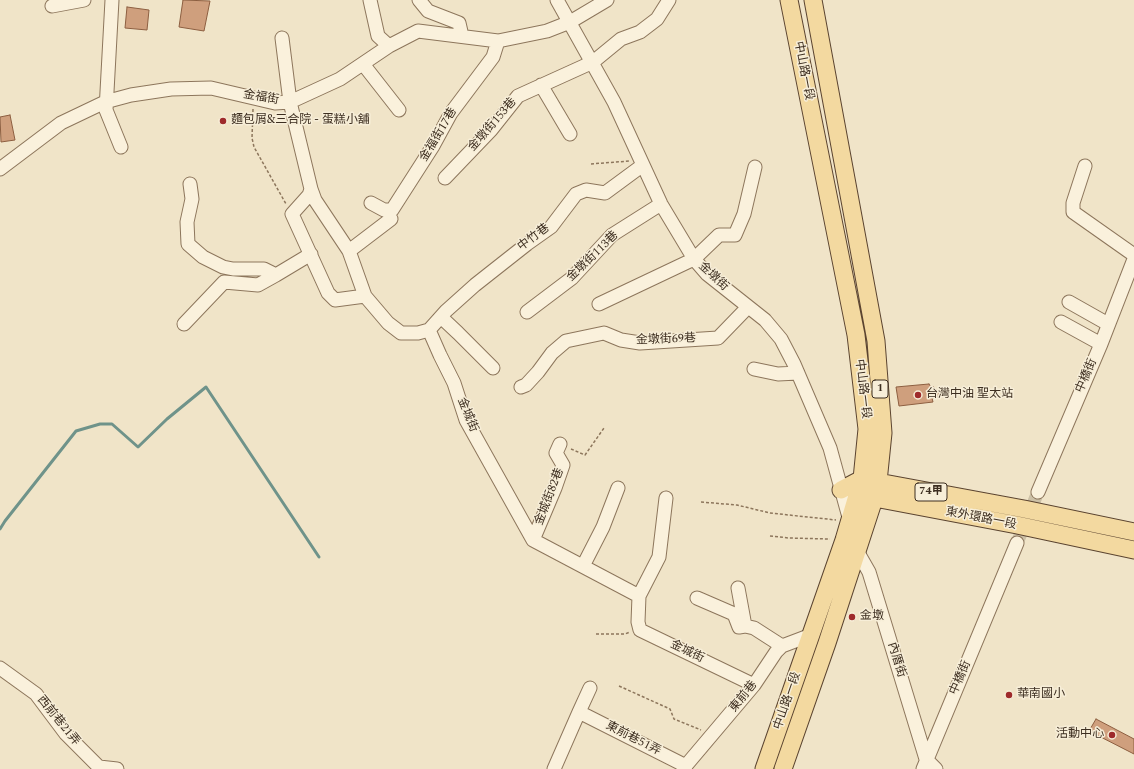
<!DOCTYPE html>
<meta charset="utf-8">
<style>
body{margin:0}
canvas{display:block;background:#f0e4c8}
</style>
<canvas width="1134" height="769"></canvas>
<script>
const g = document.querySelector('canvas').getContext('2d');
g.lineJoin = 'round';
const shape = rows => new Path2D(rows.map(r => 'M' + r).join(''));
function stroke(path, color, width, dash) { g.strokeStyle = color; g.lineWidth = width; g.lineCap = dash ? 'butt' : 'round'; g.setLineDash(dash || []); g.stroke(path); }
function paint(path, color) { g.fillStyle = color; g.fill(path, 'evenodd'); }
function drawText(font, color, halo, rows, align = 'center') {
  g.font = font + ' Spectral,"Noto Sans TC",serif'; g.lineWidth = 3; g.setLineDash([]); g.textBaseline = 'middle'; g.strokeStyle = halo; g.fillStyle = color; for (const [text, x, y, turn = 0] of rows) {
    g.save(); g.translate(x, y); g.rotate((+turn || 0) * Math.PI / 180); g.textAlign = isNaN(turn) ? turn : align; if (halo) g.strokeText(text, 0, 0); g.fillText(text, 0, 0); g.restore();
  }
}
stroke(shape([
 [0,529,5,521,76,431,100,424,112,424,138,447,167,419,206,387,319,557]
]), '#6f938a', 3);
const building = shape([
 [183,0,210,1,204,31,179,27,183,0],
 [127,7,149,10,147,30,125,28,127,7],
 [10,115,15,140,1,142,0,117,10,115],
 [929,384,931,387,934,387,939,392,939,397,932,398,933,402,899,406,896,387,929,384],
 [1096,719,1134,739,1134,754,1089,731,1096,719]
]);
paint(building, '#cf9f7d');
stroke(building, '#8d5f41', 1);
stroke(shape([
 [1017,543,1038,492]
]), '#ccc0a6', 13, [13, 6]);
const minor = shape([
 [112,0,106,110,121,147],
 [370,0,378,36,389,46],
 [419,0,428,11,459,23,462,36],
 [557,0,614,102,661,204,694,259,707,274,765,320,781,339,794,364,830,448,850,521],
 [52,6,84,0],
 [282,38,290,102,311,189,315,200,349,251,365,296,388,323,401,333,418,333,429,330,440,355,454,383,466,420,533,540,639,596,638,622,640,630,754,685],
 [363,64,399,110],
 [541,85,570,134],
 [1085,166,1073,203,1073,212,1134,255],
 [0,169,61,123,105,102,131,95,171,89,211,88,275,103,290,102,340,79,389,46,418,31,498,41,547,31,570,22,607,0],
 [445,178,491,130,518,96,593,62,621,39,640,32,657,19,669,0],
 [190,184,192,199,187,222,188,244,203,257,223,267,233,269,264,269,276,275],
 [311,189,309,195,292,214,328,293,335,300,365,296],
 [371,203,384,210,392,210,433,146,451,113,493,57,498,41],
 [349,251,391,219],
 [1069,302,1108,324],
 [599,304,694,259,719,235,735,235,744,214,755,167],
 [527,312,572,278,612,235,661,204],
 [441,317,458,333,493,368],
 [1061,322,1101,344],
 [184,324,224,282,258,285,276,275,311,254],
 [429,330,446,311,475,285,527,244,551,227,576,194,586,190,605,193,643,165],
 [754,369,778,374,798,373],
 [521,387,526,385,538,372,552,353,566,341,604,333,621,340,640,343,718,338,748,307],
 [1038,492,1101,344,1134,259],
 [533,540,555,488,563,465,556,453,560,444],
 [856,544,857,551,869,572,926,759,936,769],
 [583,566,603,527,618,488],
 [738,588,745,626],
 [639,596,659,557,666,498],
 [697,598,734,614,739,627,745,626,754,628,782,646],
 [0,668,36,694,66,734,99,767,117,769],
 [579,712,686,766],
 [554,769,579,712,590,688],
 [683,769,754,685,776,652,782,646,811,635],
 [923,769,1017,543]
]);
const major = shape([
 [841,490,862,479,1024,509,1134,532],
 [864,496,1017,525,1134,550],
 [764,769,844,540,862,479,867,429,856,335,789,0],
 [783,769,827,643,874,499,878,482,883,433,876,341,813,0]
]);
stroke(minor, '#8d765c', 15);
stroke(major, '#5b4430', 19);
stroke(shape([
 [253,109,252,138,254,147,286,204],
 [591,164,629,161],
 [571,449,585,455,604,428],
 [701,502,737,505,770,513,836,520],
 [770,536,789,538,830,539],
 [596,634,625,634,630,632],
 [619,686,670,709,674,719,701,730]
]), '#8d765c', 1.5, [3, 2]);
stroke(minor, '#faf1dc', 13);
stroke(major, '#f3d9a0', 17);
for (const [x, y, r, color] of [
 [223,121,4,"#9e2a2b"],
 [918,395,4,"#9e2a2b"],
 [852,617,4,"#9e2a2b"],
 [1009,695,4,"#9e2a2b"],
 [1112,735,4,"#9e2a2b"]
]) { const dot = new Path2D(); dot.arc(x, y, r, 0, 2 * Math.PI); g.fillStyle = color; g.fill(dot); stroke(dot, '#f7eed8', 1.5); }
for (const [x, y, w] of [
 [880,389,16],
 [931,492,32]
]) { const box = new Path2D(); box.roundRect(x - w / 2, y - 9, w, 18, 3); g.fillStyle = '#f7eed8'; g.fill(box); stroke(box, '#3d2e20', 1); }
drawText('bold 11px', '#3d2e20', null, [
 ["1",880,389],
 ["74甲",931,492]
]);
drawText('12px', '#3d2e20', '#f7eed8', [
 ["中山路一段",803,71,79],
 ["金福街",261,98,10],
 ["金墩街153巷",493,125,-49],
 ["金福街17巷",439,135,-59],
 ["中竹巷",534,238,-37],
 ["金墩街113巷",593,257,-44],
 ["金墩街",713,277,43],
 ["金墩街69巷",666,340,-2],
 ["中橋街",1087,376,-67],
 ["中山路一段",862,389,83],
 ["金城街",467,415,68],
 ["金城街82巷",550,497,-69],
 ["東外環路一段",981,519,11],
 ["金城街",687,652,26],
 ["內厝街",896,660,73],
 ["中橋街",961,678,-67],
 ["東前巷",744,697,-51],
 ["中山路一段",788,701,-71],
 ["西前巷21弄",58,721,51],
 ["東前巷51弄",633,739,27]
]);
drawText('12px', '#3d2e20', '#f7eed8', [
 ["麵包屑&三合院 - 蛋糕小舖",231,121],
 ["台灣中油 聖太站",926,395],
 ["金墩",860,617],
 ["華南國小",1017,695],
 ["活動中心",1104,735,"right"]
], 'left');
</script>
